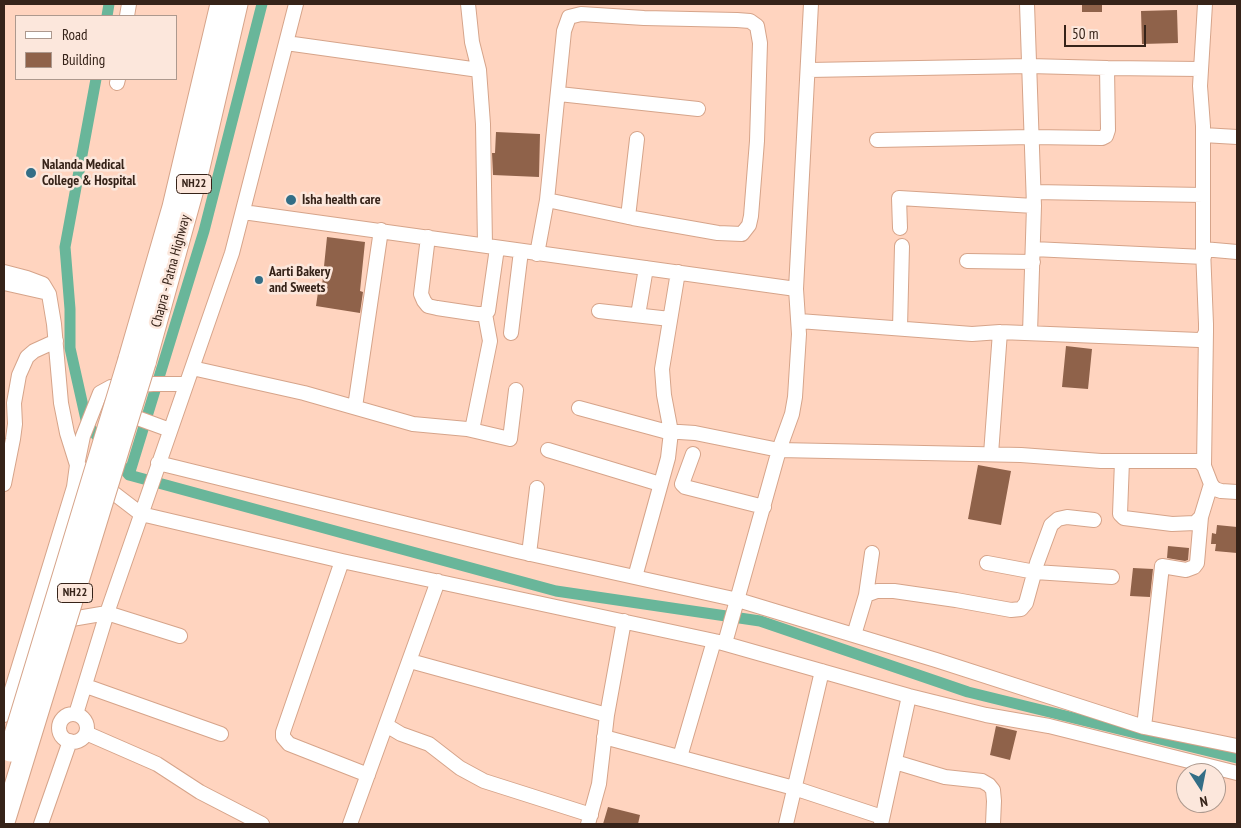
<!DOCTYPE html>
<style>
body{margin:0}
#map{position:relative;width:1241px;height:828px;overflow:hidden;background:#ffd4bf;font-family:"PT Sans Narrow",sans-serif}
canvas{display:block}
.frame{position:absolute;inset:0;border:5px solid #362319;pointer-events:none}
.legend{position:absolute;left:15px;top:15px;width:162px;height:65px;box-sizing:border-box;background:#fce7dc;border:1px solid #ad998e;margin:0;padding:6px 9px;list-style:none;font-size:15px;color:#362319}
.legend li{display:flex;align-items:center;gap:10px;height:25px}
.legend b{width:25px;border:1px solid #ad998e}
.north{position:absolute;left:1176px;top:763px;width:50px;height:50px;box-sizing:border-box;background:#fce7dc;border:1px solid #ad998e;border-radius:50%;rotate:169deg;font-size:14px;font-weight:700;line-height:20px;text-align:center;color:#362319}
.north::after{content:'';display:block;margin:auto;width:18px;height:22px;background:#336e86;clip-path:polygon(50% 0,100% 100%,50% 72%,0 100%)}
.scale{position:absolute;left:1064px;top:25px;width:82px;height:22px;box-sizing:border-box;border:2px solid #362319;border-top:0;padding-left:6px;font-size:15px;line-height:18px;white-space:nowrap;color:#362319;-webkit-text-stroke:4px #fce7dc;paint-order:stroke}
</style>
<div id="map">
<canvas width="1241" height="828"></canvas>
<div class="frame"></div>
<ul class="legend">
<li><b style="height:6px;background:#fff"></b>Road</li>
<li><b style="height:14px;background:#8f624a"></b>Building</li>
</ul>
<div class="north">N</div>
<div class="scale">50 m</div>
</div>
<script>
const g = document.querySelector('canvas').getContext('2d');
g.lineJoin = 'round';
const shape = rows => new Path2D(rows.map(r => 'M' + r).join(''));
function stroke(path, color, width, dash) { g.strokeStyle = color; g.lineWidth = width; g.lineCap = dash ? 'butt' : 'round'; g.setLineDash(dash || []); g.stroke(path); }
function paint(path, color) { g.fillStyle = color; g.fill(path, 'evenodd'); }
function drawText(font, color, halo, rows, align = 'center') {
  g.font = font + ' "PT Sans Narrow",sans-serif'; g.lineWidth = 5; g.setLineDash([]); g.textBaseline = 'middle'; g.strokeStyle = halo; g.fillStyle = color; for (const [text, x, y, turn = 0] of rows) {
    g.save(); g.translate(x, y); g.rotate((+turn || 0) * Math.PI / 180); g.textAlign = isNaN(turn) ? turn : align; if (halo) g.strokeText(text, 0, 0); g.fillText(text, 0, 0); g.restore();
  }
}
stroke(shape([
 [107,16,109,4],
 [96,79,65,247,70,309,70,348,87,424,129,475,556,591,760,621,968,692,1237,758],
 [129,475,204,231,262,4]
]), '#69b69a', 11);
paint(shape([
 [1082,4,1102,4,1102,12,1082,12],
 [1177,10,1178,43,1142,44,1141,11],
 [496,132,540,134,539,177,493,175,492,153,495,153],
 [327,237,365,242,360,291,363,292,360,313,316,306,319,285,322,286],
 [1066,346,1092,349,1088,389,1062,387],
 [978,465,1011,471,1001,525,968,519],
 [1217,525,1237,527,1237,553,1215,551,1216,544,1211,544,1212,533,1216,534],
 [1168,546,1189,548,1188,560,1185,561,1167,558],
 [1133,568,1153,569,1150,597,1130,596],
 [996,726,1017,731,1010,760,990,755],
 [608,807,640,815,638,824,603,824]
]), '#8f624a');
const minor = shape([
 [468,4,472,42,479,70,483,124,485,245],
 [1027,4,1034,206],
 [127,16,129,4],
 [286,43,479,70],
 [809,70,1029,66,1107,68],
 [117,83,118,79],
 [559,94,698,109],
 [1203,135,1237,137],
 [877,140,1031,137,1102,138,1106,136,1108,130,1107,68,1200,69],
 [1034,192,1203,195],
 [243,212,796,289],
 [628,217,637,139],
 [900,228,899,198,1034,206,1030,333],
 [428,237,421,294,424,301,428,306,437,308,477,314,485,314,488,311,497,248],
 [1033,249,1204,257],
 [1203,249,1237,252],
 [537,254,547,200,564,31,569,17,581,14,644,18,737,20,750,21,757,26,760,43,757,141,751,216,749,225,742,234,718,233,633,218,547,200],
 [967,261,1033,262],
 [4,272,27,278,43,284,49,294,54,324,61,403,67,433,77,465,141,514,342,561,719,642,909,696,986,715,1049,726,1237,773],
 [4,283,44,292],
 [599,311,670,319],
 [638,315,646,268],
 [799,321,972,334,1000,332,1199,340,1203,338,1206,332,1206,324,1203,249,1203,126,1200,86,1205,4],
 [900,328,902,246],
 [511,333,521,251],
 [192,368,304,393,413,424,467,429,510,439,516,390],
 [355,407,381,230],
 [579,408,664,431,695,433,779,450,1021,455,1101,461,1199,461,1204,466,1211,484,1215,489,1221,491,1237,492],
 [121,412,170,430],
 [472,430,490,341,485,314],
 [548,450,660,484],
 [693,454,682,484,685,487,764,507],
 [991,454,1000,332],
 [1122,461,1120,514,1124,518,1172,524,1195,523,1201,517,1211,484],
 [158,463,517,551,738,600,936,660,1144,727,1237,746],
 [1204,466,1206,332],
 [4,484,13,439,15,424,14,403,19,375,27,357,34,351,56,341],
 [529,554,537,488],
 [342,561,283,732,283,737,289,744,368,775],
 [987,563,1035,572,1112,577],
 [635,577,668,458,671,432,664,395,662,369,678,272],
 [866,595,872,553],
 [60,621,107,613,180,636],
 [854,635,866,595,877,591,894,591,956,600,1011,610,1021,609,1026,603,1037,563,1051,525,1058,519,1067,517,1094,520],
 [725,643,779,450,792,414,795,397,799,334,796,289,811,4],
 [410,661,607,715,599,784,588,824],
 [86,686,221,734],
 [76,714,107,613,232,253,296,4],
 '59 728a14 14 0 1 1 28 0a14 14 0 1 1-28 0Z',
 [4,715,74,487,77,465,83,436,100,393,111,387,153,384,186,384],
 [607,715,624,621],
 [386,725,401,734,429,744,460,768,484,781,591,815],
 [1144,727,1162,566,1186,570,1194,567,1197,563,1201,517],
 [86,733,157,764,200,792,262,824],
 [604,737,794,788,882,817],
 [680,757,714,641],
 [895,762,945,777,982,781,989,785,993,790,994,801,993,824],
 [41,824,70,741],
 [350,824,438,581],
 [786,824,822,671],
 [881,824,909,696]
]);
const highway = shape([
 [129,359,173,207,221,4],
 [145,363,199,168,237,4]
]);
stroke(minor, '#d6a48a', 16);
stroke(highway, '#d6a48a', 23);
stroke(minor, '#fff', 14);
stroke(highway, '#fff', 21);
const highwayBridge = shape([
 [10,751,129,359],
 [4,822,145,363]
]);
stroke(highwayBridge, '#d6a48a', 23, []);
stroke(highwayBridge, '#fff', 21);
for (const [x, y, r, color] of [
 [31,173,6,"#336e86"],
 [291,200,6,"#336e86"],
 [259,280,5,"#336e86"]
]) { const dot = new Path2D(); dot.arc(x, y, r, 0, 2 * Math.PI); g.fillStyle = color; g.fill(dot); stroke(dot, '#fce7dc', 2); }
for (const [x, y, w] of [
 [194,184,35],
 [75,593,35]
]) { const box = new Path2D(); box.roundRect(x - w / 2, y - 9.5, w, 19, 4); g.fillStyle = '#fce7dc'; g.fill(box); stroke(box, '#362319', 1); }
drawText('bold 12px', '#362319', null, [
 ["NH22",194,184],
 ["NH22",75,593]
]);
drawText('bold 14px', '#362319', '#fce7dc', [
 ["Nalanda Medical",42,165],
 ["College & Hospital",42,181],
 ["Isha health care",302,200],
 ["Aarti Bakery",269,272],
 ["and Sweets",269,288]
], 'left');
drawText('14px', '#362319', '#fce7dc', [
 ["Chapra - Patna Highway",171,271,-75]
]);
</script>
